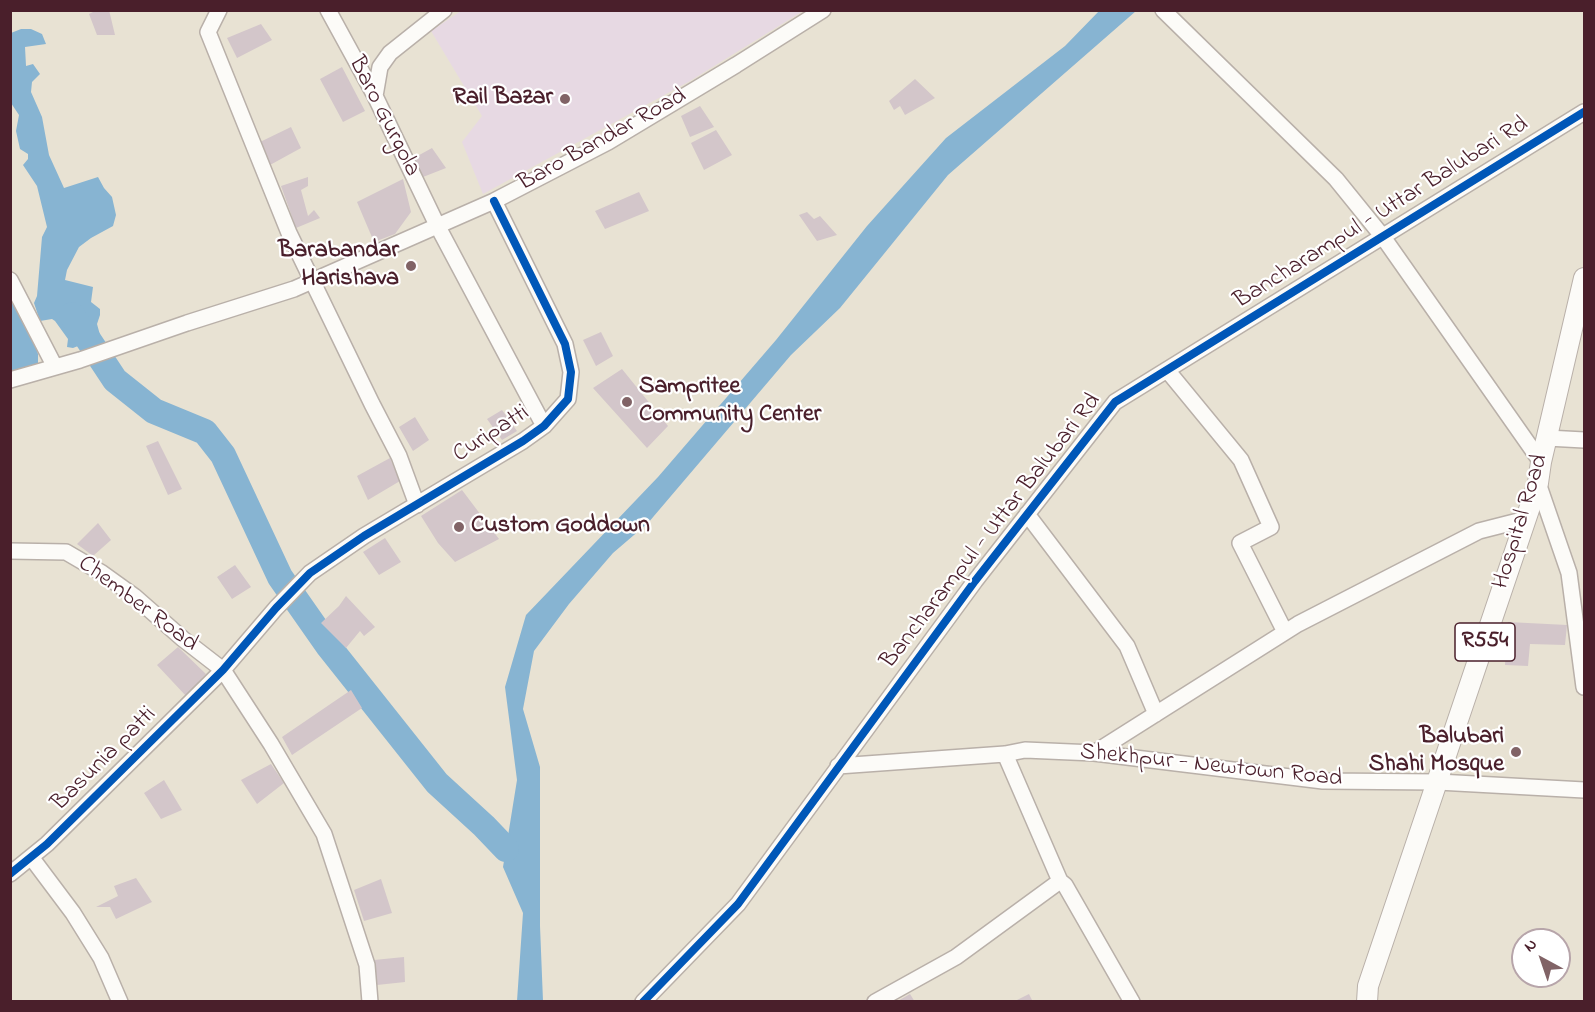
<!DOCTYPE html>
<style>
body{margin:0}
#map{position:relative;width:1595px;height:1012px;overflow:hidden;background:#e8e2d3;font-family:"Indie Flower",sans-serif}
canvas{display:block}
.frame{position:absolute;inset:0;border:12px solid #4a1f2b;pointer-events:none}
.north{position:absolute;left:1511px;top:928px;width:60px;height:60px;box-sizing:border-box;background:#fff;border:2px solid #b7a5aa;border-radius:50%;rotate:320deg;font-size:16px;font-weight:700;line-height:24px;text-align:center;color:#4a1f2b}
.north::after{content:'';display:block;margin:auto;width:21px;height:27px;background:#816366;clip-path:polygon(50% 0,100% 100%,50% 72%,0 100%)}
</style>
<div id="map">
<canvas width="1595" height="1012"></canvas>
<div class="frame"></div>
<div class="north">N</div>
</div>
<script>
const g = document.querySelector('canvas').getContext('2d');
g.lineJoin = 'round';
function paint(path, color) { g.fillStyle = color; g.fill(path, 'evenodd'); }
const shape = rows => new Path2D(rows.map(r => 'M' + r).join(''));
function stroke(path, color, width, dash) { g.strokeStyle = color; g.lineWidth = width; g.lineCap = dash ? 'butt' : 'round'; g.setLineDash(dash || []); g.stroke(path); }
function drawText(font, color, halo, rows, align = 'center') {
  g.font = font + ' "Indie Flower",sans-serif'; g.lineWidth = 4.5; g.setLineDash([]); g.textBaseline = 'middle'; g.strokeStyle = halo; g.fillStyle = color; for (const [text, x, y, turn = 0] of rows) {
    g.save(); g.translate(x, y); g.rotate((+turn || 0) * Math.PI / 180); g.textAlign = isNaN(turn) ? turn : align; if (halo) g.strokeText(text, 0, 0); g.fillText(text, 0, 0); g.restore();
  }
}
paint(shape([
 [461,11,461,10,803,11,690,81,483,194,462,142,482,116,431,31]
]), '#e7d9e3');
paint(shape([
 [1100,10,1136,11,948,175,840,308,791,355,648,523,613,553,569,604,534,651,523,709,540,767,540,926,543,1001,517,1001,523,913,503,867,517,780,505,687,526,615,658,477,776,340,867,226,946,138,1065,46],
 [21,29,31,29,42,34,46,44,25,47,26,66,33,64,40,74,32,82,31,92,42,117,49,155,64,188,98,177,104,188,112,197,116,215,113,226,91,238,79,247,67,270,65,280,93,287,91,302,100,309,100,315,97,324,100,335,99,341,87,344,86,338,78,346,73,348,67,347,68,339,55,321,52,319,40,321,34,303,37,296,42,237,47,227,37,186,23,165,28,159,28,154,20,149,16,131,19,115,11,103,11,33],
 [10,292,33,336,38,354,38,364,23,371,11,370]
]), '#87b4d2');
stroke(shape([
 [72,315,115,380,154,411,205,432,223,455,280,577,329,647,437,783,484,826,506,849]
]), '#87b4d2', 26);
paint(shape([
 [97,10,109,10,115,35,97,35,89,14],
 [261,24,272,40,237,58,227,38],
 [342,67,365,111,343,122,320,79],
 [915,79,935,98,905,115,900,106,894,110,889,101],
 [700,106,714,127,690,137,681,116],
 [291,127,301,148,270,165,260,142],
 [716,130,732,155,704,170,691,143],
 [432,148,446,168,423,177,412,159],
 [308,177,308,186,301,190,308,216,314,210,320,218,296,228,281,186],
 [403,179,411,212,395,234,374,242,357,202],
 [639,192,649,211,605,229,595,211],
 [807,212,814,219,820,216,837,235,817,241,799,215],
 [601,332,613,356,596,366,583,340],
 [622,369,668,426,647,448,593,388],
 [502,410,517,431,502,440,487,419],
 [415,417,429,440,413,451,399,427],
 [158,441,182,489,168,495,146,446],
 [390,458,400,481,368,500,357,476],
 [462,490,499,539,455,562,438,543,421,516],
 [98,523,111,540,93,556,77,544],
 [385,538,401,562,379,575,363,552],
 [235,565,251,587,232,599,217,577],
 [346,596,375,627,364,636,360,631,346,648,321,623,339,606],
 [1508,622,1567,625,1565,645,1530,644,1528,666,1505,665],
 [178,647,206,674,186,696,157,665],
 [351,690,362,708,292,755,282,737],
 [271,764,284,783,257,804,241,780],
 [164,780,182,810,161,819,144,793],
 [136,878,152,902,116,919,110,907,96,907,118,896,114,886],
 [381,879,392,913,364,921,354,890],
 [404,957,405,982,377,985,374,960],
 [910,994,915,1002,896,1002],
 [1029,994,1033,1002,1013,1002]
]), '#d3c6ca');
const minor = shape([
 [219,10,208,32,289,233,372,404,399,456,417,505],
 [328,10,375,96,437,225,544,426],
 [1163,10,1336,179,1383,237,1541,462],
 [375,96,380,67,390,53,444,10],
 [10,280,55,367],
 [1167,370,1241,460,1271,527,1240,543,1285,632],
 [10,380,80,360,187,323,294,289,494,201,608,142,736,65,823,10],
 [1547,438,1584,440],
 [1538,483,1569,573,1584,687],
 [1027,514,1127,646,1156,714],
 [10,551,66,552,102,573,134,596,183,639,223,670,271,744,324,834,367,965,370,1002],
 [1094,753,1298,624,1479,531,1526,519],
 [838,766,1005,754,1025,750,1094,753,1323,781,1438,782,1584,790],
 [31,857,73,913,101,958,120,1002],
 [10,874,47,844,223,670,276,608,310,573,364,536,523,441,544,426,568,399,571,372,565,344,494,201],
 [1060,881,1065,885,1132,1002],
 [643,1002,738,904,975,581,1115,402,1584,112],
 [875,1002,956,957,1060,881,1005,754]
]);
const major = shape([
 [1367,1002,1368,986,1538,483,1541,462,1584,278]
]);
stroke(minor, '#b9b0a9', 18);
stroke(major, '#b9b0a9', 22);
stroke(minor, '#fcfbf8', 15);
stroke(major, '#fcfbf8', 20);
stroke(shape([
 [10,874,47,844,223,670,276,608,310,573,364,536,523,441,544,426,568,399,571,372,565,344,494,201],
 [643,1002,738,904,975,581,1115,402,1584,112]
]), '#0057b8', 8);
for (const [x, y, r, color] of [
 [565,99,6,"#816366"],
 [411,266,6,"#816366"],
 [627,402,6,"#816366"],
 [459,527,6,"#816366"],
 [1516,752,6,"#816366"]
]) { const dot = new Path2D(); dot.arc(x, y, r, 0, 2 * Math.PI); g.fillStyle = color; g.fill(dot); stroke(dot, '#fff', 2); }
for (const [x, y, w] of [
 [1485,642,60]
]) { const box = new Path2D(); box.roundRect(x - w / 2, y - 19, w, 38, 4.5); g.fillStyle = '#fff'; g.fill(box); stroke(box, '#4a1f2b', 1.5); }
drawText('bold 22px', '#4a1f2b', null, [
 ["R554",1485,642]
]);
drawText('bold 24px', '#4a1f2b', '#fff', [
 ["Rail Bazar",553,99],
 ["Barabandar",399,252],
 ["Harishava",399,280],
 ["Sampritee",639,388,"left"],
 ["Community Center",639,416,"left"],
 ["Custom Goddown",471,527,"left"],
 ["Balubari",1504,738],
 ["Shahi Mosque",1504,766]
], 'right');
drawText('24px', '#4a1f2b', '#fff', [
 ["Baro Gurgola",383,117,63],
 ["Baro Bandar Road",603,141,-29],
 ["Bancharampul - Uttar Balubari Rd",1382,214,-32],
 ["Curipatti",492,435,-33],
 ["Hospital Road",1522,522,-73],
 ["Bancharampul - Uttar Balubari Rd",992,532,-52],
 ["Chember Road",137,605,37],
 ["Basunia patti",105,760,-45],
 ["Shekhpur - Newtown Road",1211,767,6]
]);
</script>
